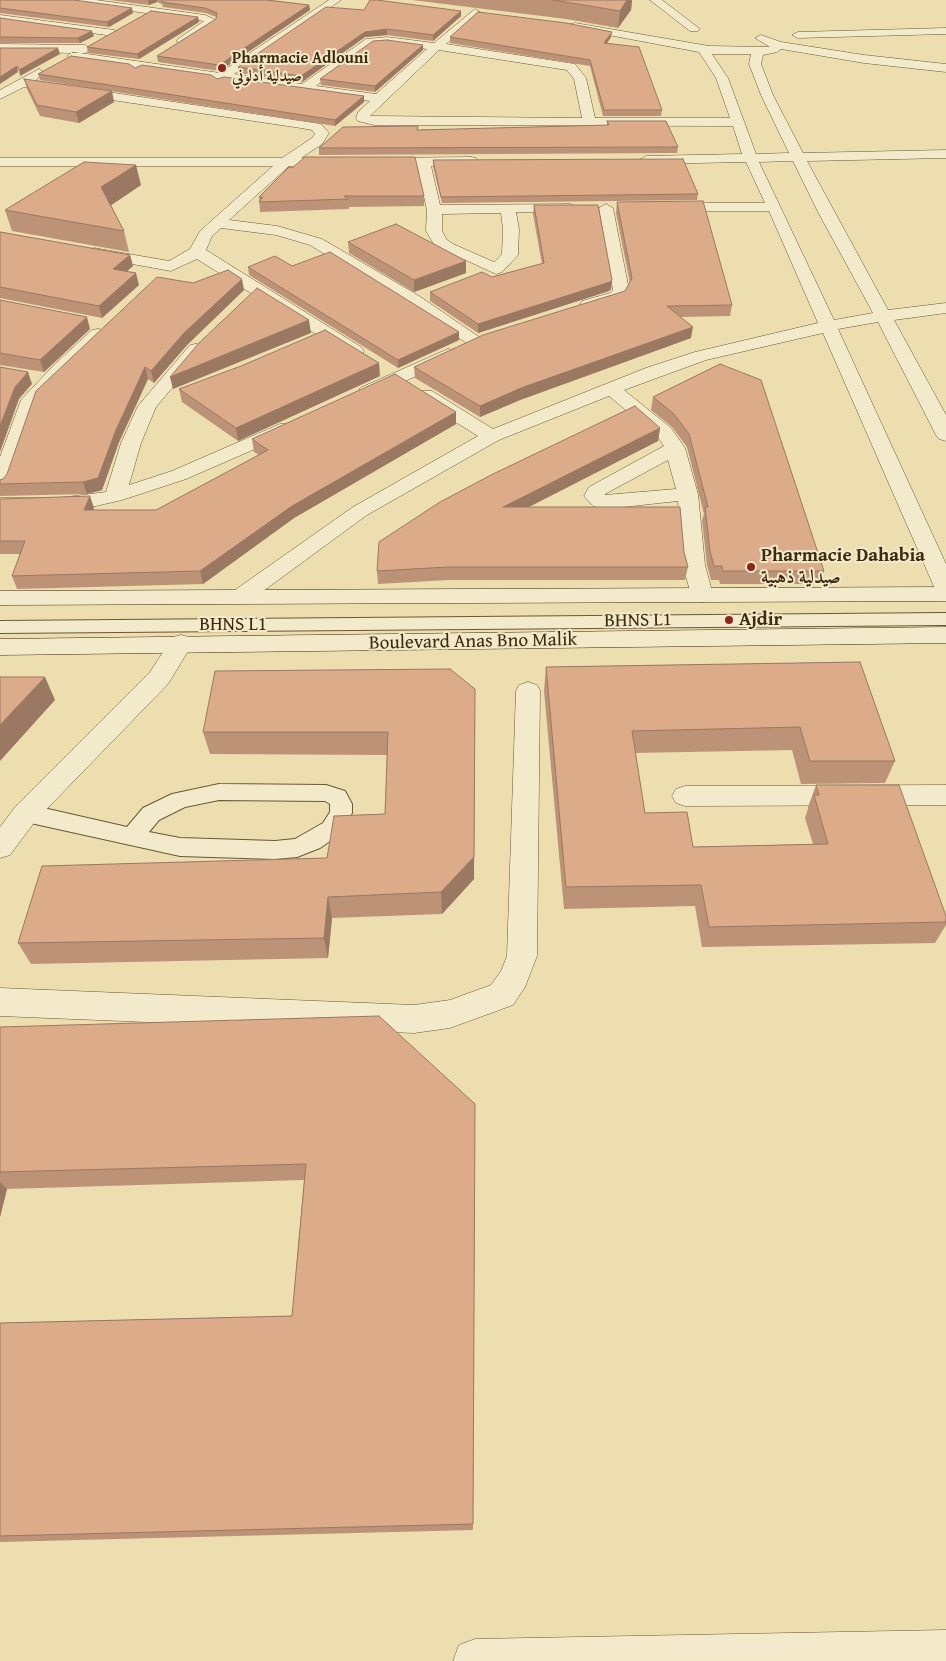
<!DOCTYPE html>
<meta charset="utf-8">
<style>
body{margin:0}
canvas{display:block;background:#ecdeaf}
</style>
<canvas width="946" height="1661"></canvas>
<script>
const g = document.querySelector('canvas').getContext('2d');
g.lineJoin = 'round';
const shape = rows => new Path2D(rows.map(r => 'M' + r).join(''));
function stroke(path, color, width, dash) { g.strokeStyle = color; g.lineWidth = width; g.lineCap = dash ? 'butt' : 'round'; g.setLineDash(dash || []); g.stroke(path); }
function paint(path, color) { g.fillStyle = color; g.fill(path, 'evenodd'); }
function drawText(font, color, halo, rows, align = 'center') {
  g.font = font + ' "Gentium Book Plus",Amiri,serif'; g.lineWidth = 4; g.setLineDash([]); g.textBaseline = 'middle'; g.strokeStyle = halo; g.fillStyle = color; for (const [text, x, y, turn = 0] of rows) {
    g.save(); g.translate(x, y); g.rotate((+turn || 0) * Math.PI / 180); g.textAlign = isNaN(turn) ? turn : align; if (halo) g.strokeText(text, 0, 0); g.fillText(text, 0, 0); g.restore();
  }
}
const lane = shape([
 [946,613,946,625,0,633,0,621,946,613],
 [219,784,326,785,345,791,352,804,352,813,339,835,320,848,297,857,275,859,180,856,26,822,18,819,15,813,18,807,26,804,127,827,143,808,172,794,219,784],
 [219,800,325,801,330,804,330,812,323,823,295,839,275,841,180,838,149,832,159,820,185,807,219,800]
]);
const street = shape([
 [67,0,96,0,205,15,218,21,182,44,176,41,178,39,204,21,72,3,67,0],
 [329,0,341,0,234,74,302,84,366,39,387,37,434,43,475,9,480,12,479,14,446,44,575,64,586,78,595,118,730,118,716,78,699,52,571,28,571,24,575,23,709,46,770,47,755,38,761,35,781,42,864,55,946,64,946,72,864,63,781,49,777,52,763,55,761,64,773,95,803,153,946,150,946,158,807,161,888,310,946,303,946,313,894,320,946,415,946,441,939,439,936,435,878,322,838,329,946,564,946,596,938,594,935,589,823,333,706,360,624,390,671,428,685,448,698,494,705,565,713,595,710,600,702,602,694,600,691,595,683,565,678,501,605,509,593,506,584,496,589,487,664,446,657,436,609,396,499,440,367,515,251,600,243,602,235,600,232,595,235,590,353,507,478,436,418,399,416,395,418,391,432,391,493,429,646,368,695,352,818,323,769,211,666,211,659,207,666,203,765,203,746,162,646,164,639,160,646,156,742,154,733,126,374,125,358,121,356,118,358,112,370,101,225,81,219,83,213,79,73,60,67,56,73,52,220,73,329,0],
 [387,43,427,49,376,94,316,86,373,44,387,43],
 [439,50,567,70,574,79,582,118,370,116,439,50],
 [712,54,751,54,749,64,761,95,789,153,756,154,728,78,712,54],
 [793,161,818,212,873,313,834,320,759,162,793,161],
 [668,460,676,489,605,495,605,494,668,460],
 [650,0,662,0,700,29,698,31,690,31,650,0],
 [0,15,114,30,120,33,114,36,0,21,0,15],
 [946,28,946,34,798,38,792,35,798,32,946,28],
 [0,44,85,45,91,49,85,53,0,52,0,44],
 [39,69,45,73,34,81,321,124,329,133,322,144,301,158,336,158,343,162,341,165,289,166,229,220,277,226,322,239,419,296,485,341,482,345,476,346,470,345,310,245,276,235,221,228,212,236,206,250,361,347,364,351,361,355,349,355,197,259,171,271,88,256,86,253,88,250,94,248,169,261,190,249,200,231,273,166,0,166,0,158,282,158,312,138,315,134,312,130,301,128,24,87,0,99,0,90,39,69],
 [471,157,476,158,478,161,476,164,431,166,440,205,571,204,578,208,571,212,516,212,519,229,518,255,502,272,496,274,435,246,426,231,427,210,417,166,379,166,372,162,379,158,471,157],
 [501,213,503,229,502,254,494,262,453,244,447,240,442,231,442,214,501,213],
 [606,204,613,208,629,290,622,301,588,310,582,309,580,305,582,301,610,293,613,290,599,208,606,204],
 [98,329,104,330,107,334,104,338,39,402,10,486,7,490,0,492,0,457,21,400,55,364,92,330,98,329],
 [196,344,202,345,205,349,156,407,141,443,129,485,172,471,280,424,294,424,297,428,294,432,186,479,122,500,87,508,0,510,0,498,59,498,106,492,121,443,138,406,190,345,196,344],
 [448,349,454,350,457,354,454,358,374,396,367,398,360,396,358,392,360,388,448,349],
 [181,635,189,637,193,643,168,684,36,820,10,855,0,858,0,827,16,806,150,672,173,637,181,635],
 [528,682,537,685,540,691,537,956,525,987,513,1005,450,1028,414,1033,0,1016,0,988,414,1005,450,1000,491,985,501,971,507,956,516,691,519,685,528,682],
 [946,785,946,805,685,806,676,803,672,796,676,789,685,786,946,785],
 [946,1630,946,1661,453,1661,459,1645,475,1639,946,1630]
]);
const secondary = shape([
 [946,587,946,601,0,605,0,591,946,587],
 [946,627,946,643,0,655,0,639,946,627]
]);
stroke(lane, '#6a5736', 2);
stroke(street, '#6a5736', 1);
stroke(secondary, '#3f2a0d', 1);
paint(lane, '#f3eacb');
paint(street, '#f3eacb');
paint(secondary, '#f3eacb');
paint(shape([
 [0,0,133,13,109,27,0,13],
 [110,0,267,0,309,5,310,10,220,71,158,62,157,56,216,19,216,17,206,13,163,7,162,4,157,2,149,5],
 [412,0,632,0,631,10,618,28,566,19],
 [364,10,461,11,461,16,433,41,387,35,365,37,302,82,239,73,238,67],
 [198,17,199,22,139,59,88,53,87,47],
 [0,18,94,36,80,43,0,43],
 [450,37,611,37,607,43,662,110,661,116,603,116,590,66,450,43],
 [423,50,375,92,321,85,320,79],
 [135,68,217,79,364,96,364,102,335,126,40,80,38,74],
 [24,79,114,102,79,123,40,116,27,89],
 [607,121,678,147,677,153,319,155,319,148,418,126,418,130,607,125],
 [433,160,698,194,697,200,442,203,433,166],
 [292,168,424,196,424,206,349,207,349,209,260,212,259,197],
 [141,185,111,205,124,231,129,252,12,231,5,210],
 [617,202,732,305,730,316,681,317,691,338,520,400,480,417,415,378,414,367,625,291,630,283,616,213],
 [534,205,612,280,611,289,609,291,478,333,430,301,430,292,492,277,542,264,533,214],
 [0,232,130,255,133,266,127,271,139,285,102,318,0,298],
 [348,242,466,261,466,273,414,292,349,253],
 [292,266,459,340,398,368,249,275,248,267],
 [193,283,244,290,187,345,154,383,148,379,119,442,102,490,87,494,0,496,0,480,3,479],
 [0,300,90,329,44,372,0,365],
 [720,364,824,571,820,584,720,584,719,580,711,580,707,565,702,520,704,514,687,447,672,427,651,410,653,397],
 [380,376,238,441,182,402,179,389],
 [456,412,456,424,294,518,203,584,17,589,12,576,20,554,0,554,0,499,94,508,93,510,156,510,259,455,254,452,252,439],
 [660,428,658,441,529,507,688,567,685,580,448,580,378,584,377,571],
 [860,662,895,761,885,783,801,784,792,750,635,753,645,813,693,847,813,844,805,818,808,809,808,807,816,785,946,916,946,925,935,943,702,947,695,906,564,909,544,691,546,667],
 [450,669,474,879,442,914,332,918,328,958,31,964,18,943,327,858,385,814,387,755,210,754,203,732],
 [0,1027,475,1104,473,1530,0,1542,0,1323,292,1316,304,1180,7,1189,0,1217]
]), '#bd9377');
paint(shape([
 [148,0,157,0,157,2,149,5],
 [627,0,632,0,631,10,618,28,620,11],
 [309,5,310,10,220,71,219,65],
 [132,8,133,13,109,27,107,22],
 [461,11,461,16,433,41,433,35],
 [198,17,199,22,139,59,137,54],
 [387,29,387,35,365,37,302,82,301,76,365,32],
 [92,31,94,36,80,43,78,38],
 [612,32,611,37,603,49,604,43],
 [423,45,423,50,375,92,375,86],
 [58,48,60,54,20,76,19,70],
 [17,66,18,72,0,84,0,77],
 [112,91,114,102,79,123,76,112],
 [364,96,364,102,335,126,335,120],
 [136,165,141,185,107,208,101,187],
 [130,255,133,266,116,280,113,269],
 [466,261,466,273,414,292,414,280],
 [136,273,139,285,102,318,99,306],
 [242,279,244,290,187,345,154,383,151,371,184,333],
 [612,280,611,289,609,291,478,333,478,324],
 [87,317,90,329,44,372,40,360],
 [309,320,311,333,173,389,170,377],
 [693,327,691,338,520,400,480,417,480,406,521,388],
 [459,332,459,340,398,368,398,360],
 [379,363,380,376,238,441,236,428],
 [145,367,148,379,119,442,102,490,87,494,83,482,116,430],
 [28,372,32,384,19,399,0,452,0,426,15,387],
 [456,412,456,424,294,518,203,584,200,571,292,506],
 [660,428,658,441,503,520,503,507],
 [90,496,94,508,88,523,84,510],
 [45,677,55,700,0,761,0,725],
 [475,712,474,879,442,914,441,892],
 [328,897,332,918,328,958,324,938],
 [0,1182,7,1189,0,1217]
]), '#9a7861');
const building = shape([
 [0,0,74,0,132,8,107,22,0,8,0,0],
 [162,0,267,0,309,5,219,65,157,56,216,19,217,13,205,8,162,2,162,0],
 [370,0,377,0,461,11,433,35,387,29,365,32,301,76,238,67,326,7,364,10,370,0],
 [553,0,627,0,620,11,553,0],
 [151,11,198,17,137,54,87,47,151,11],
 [478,12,566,23,612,32,604,43,639,47,662,110,604,110,590,60,450,37,478,12],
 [0,18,92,31,78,38,0,37,0,18],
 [387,40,423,45,375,86,320,79,373,41,387,40],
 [0,48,58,48,19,70,17,66,0,77,0,48],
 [71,56,129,64,135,68,142,65,211,75,217,79,224,77,364,96,335,120,38,74,71,56],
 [24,79,112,91,76,112,37,105,24,79],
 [607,121,666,121,678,147,319,148,343,127,418,126,417,130,609,125,607,121],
 [305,157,415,157,424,196,344,196,348,199,259,202,263,197,259,197,289,167,292,168,305,157],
 [683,159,698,194,441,197,433,160,683,159],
 [84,162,136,165,101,187,124,231,5,210,84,162],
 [703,201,732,305,667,306,693,327,521,388,480,406,414,367,483,335,625,291,632,278,617,202,703,201],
 [534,205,598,205,612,280,610,282,478,324,430,292,482,272,492,277,544,263,534,205],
 [396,224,466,261,414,280,348,242,396,224],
 [0,232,130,255,113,269,136,273,99,306,0,287,0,232],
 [330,252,459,332,398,360,248,267,275,256,292,266,330,252],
 [228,270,242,279,184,333,151,371,145,367,116,430,98,478,83,482,0,484,0,480,3,479,7,474,36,391,157,277,193,283,228,270],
 [257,288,309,320,170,377,199,343,257,288],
 [0,300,87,317,40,360,0,353,0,300],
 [325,330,379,363,236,428,179,389,241,366,325,330],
 [720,364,761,380,824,571,723,571,722,566,714,566,710,551,705,507,708,507,689,434,674,414,653,397,720,364],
 [0,367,28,372,15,387,0,426,0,367],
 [395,374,456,412,292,506,200,571,12,576,25,541,0,541,0,499,90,496,84,510,156,510,268,450,252,439,395,374],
 [635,406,660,428,503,507,680,507,684,552,688,567,448,567,377,571,379,542,440,502,493,474,635,406],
 [860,662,895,761,810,761,800,727,632,731,645,813,687,812,693,847,828,844,814,795,819,795,816,785,899,785,946,916,946,922,709,927,701,885,566,887,546,667,860,662],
 [450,669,475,689,474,857,441,892,328,897,324,938,18,943,42,866,327,858,334,816,385,814,388,732,203,732,215,671,450,669],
 [0,677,45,677,0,725,0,677],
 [379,1016,475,1104,473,1524,0,1536,0,1323,292,1316,306,1164,0,1172,0,1027,379,1016]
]);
paint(building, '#dcab8a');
stroke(building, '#9a7861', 1);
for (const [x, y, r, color] of [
 [222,68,5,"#8f2418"],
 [751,567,5,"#8f2418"],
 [729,620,5,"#8f2418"]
]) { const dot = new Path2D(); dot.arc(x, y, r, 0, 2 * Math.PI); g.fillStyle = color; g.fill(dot); stroke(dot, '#f3eacb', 2); }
drawText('bold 16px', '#3f2a0d', '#f3eacb', [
 ["Pharmacie Adlouni",232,59],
 ["صيدلية أدلوني",232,77]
], 'left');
drawText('bold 19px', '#3f2a0d', '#f3eacb', [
 ["Pharmacie Dahabia",761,556],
 ["صيدلية ذهبية",761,578],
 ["Ajdir",739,620]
], 'left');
drawText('19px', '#3f2a0d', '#f3eacb', [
 ["BHNS L1",638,621,-1],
 ["BHNS L1",233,625],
 ["Boulevard Anas Bno Malik",473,642,-1]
]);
</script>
